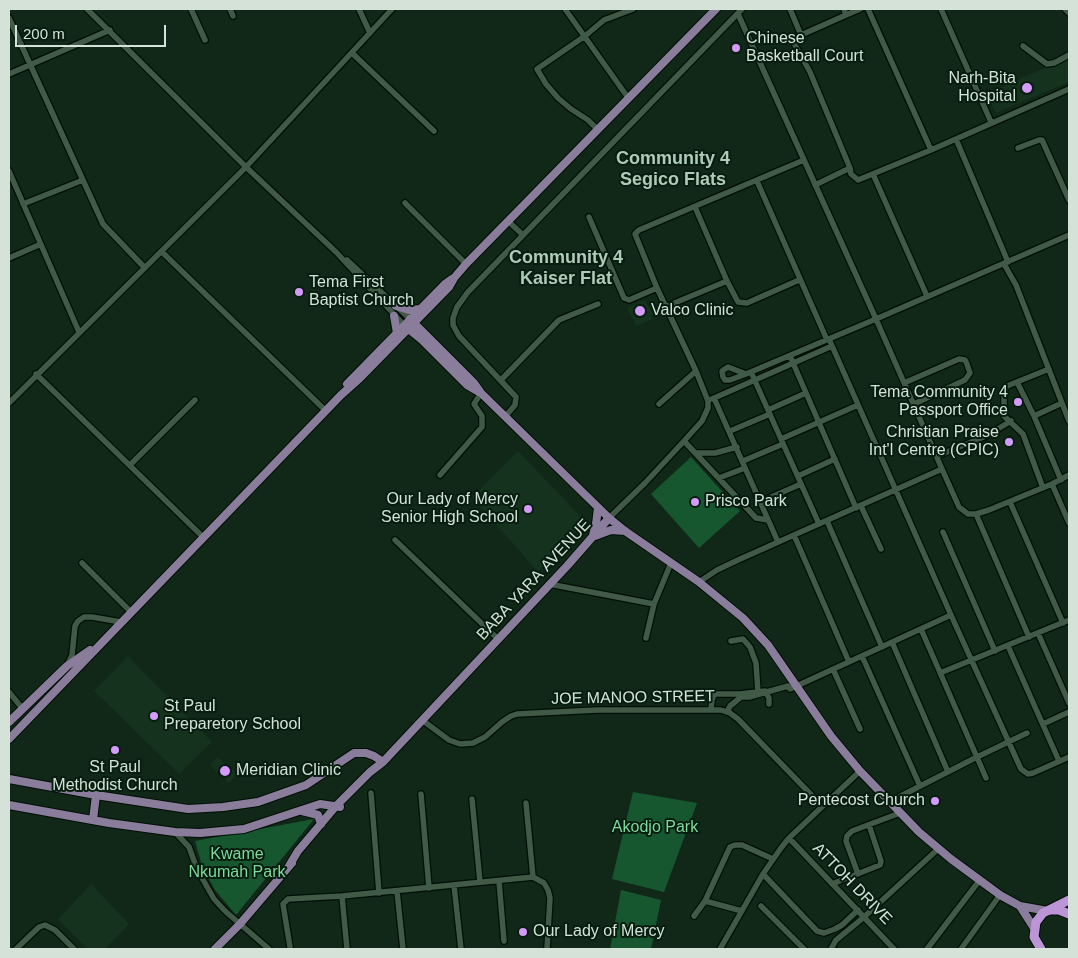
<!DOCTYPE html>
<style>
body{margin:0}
#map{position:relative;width:1078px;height:958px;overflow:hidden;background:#112718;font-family:Helvetica,sans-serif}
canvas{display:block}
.frame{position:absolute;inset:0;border:10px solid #d4e2d7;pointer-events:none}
.scale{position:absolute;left:15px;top:25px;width:151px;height:22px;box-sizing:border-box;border:2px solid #d4e2d7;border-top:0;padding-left:6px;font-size:15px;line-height:18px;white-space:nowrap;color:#d4e2d7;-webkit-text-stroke:4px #071d0f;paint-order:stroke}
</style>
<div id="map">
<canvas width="1078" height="958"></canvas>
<div class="frame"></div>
<div class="scale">200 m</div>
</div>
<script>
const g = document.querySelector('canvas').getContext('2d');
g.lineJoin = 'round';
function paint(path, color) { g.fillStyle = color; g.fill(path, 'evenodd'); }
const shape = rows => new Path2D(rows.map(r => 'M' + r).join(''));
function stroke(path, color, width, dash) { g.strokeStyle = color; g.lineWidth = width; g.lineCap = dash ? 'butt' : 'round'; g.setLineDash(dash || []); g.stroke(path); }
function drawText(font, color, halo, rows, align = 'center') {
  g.font = font + ' Helvetica,sans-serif'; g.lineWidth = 4; g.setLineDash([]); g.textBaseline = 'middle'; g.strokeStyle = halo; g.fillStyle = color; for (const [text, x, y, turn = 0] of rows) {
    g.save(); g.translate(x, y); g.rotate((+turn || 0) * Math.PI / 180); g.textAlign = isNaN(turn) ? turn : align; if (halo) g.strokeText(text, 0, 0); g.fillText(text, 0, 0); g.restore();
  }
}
paint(shape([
 [1069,57,1069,82,996,113,986,94],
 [645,300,653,314,651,315,653,319,636,326,627,308],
 [518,451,586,522,538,572,472,497],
 [128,656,212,742,179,774,94,691],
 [218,757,231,770,232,769,235,771,234,773,236,775,229,783,210,765],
 [91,884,129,924,105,949,88,949,58,919]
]), '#15321e');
paint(shape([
 [691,457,740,511,699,548,651,494],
 [633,792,697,803,664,892,612,879],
 [314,819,236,915,215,890,203,869,195,841],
 [621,890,661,900,651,949,610,949]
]), '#175730');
const minor = shape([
 [87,9,246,167,336,252,404,325],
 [191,9,205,40],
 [230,9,233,16],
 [359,9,370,33],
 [565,9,629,99],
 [790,9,801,35],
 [844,9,846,15,801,35,795,39,795,45,810,72,850,168,851,174,858,180,931,150,1069,89],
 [868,9,931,150],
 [941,9,991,122],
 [1065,9,1069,13],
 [738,14,876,319,746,374,730,380,725,380,723,377,722,371,728,367,746,374],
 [846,15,860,9],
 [9,18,103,224,145,268],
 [1023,46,1047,64,1054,63,1069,55],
 [352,53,434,131],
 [9,74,110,30],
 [598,130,588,120,571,109,558,98,546,84,537,69,585,36,604,20,633,9],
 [956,139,1008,262],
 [1018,148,1039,140,1042,140,1069,200],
 [9,171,79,332],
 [873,174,927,296],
 [757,181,827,340],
 [815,185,850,168],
 [405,203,466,264],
 [23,204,83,180],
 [695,207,727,281,738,302,747,303,799,280],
 [589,217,624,298,629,300,657,288],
 [509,222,523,235],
 [162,252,326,411],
 [9,258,41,244],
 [347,260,410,319],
 [1004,264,1016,285,1069,421],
 [665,307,727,281],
 [829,339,951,615,1021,769,1028,774,1033,773,1069,757],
 [790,356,856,508],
 [751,372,819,524],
 [36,374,204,538],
 [501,380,559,320,598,304],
 [1017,382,1034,416],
 [904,383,959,359,965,360,967,364,970,373,965,380,914,404],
 [714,398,778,542],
 [712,399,832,346],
 [9,403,246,167,392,9],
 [659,404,696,371],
 [768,410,806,393],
 [505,417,515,405,516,397,459,336,453,325,453,318,457,307,468,292,742,9],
 [730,431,770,414],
 [781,439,858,405],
 [684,441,756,518,768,520],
 [696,453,715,453,737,447],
 [937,456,986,436,1011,421],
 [743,461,783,444],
 [130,465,195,400],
 [942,469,959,507,968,514,976,514,989,510,1052,484,1069,475],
 [440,475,482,427,482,416,474,404,481,393],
 [798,476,835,459],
 [719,478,745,468],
 [1061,480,1034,416,1062,403],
 [1052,484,1069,523],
 [1043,488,1023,434,1004,416,1004,391,1007,386,1049,369],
 [760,502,801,484],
 [1010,502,1063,623],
 [861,506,881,549],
 [976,514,1029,637],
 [609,518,645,483,684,441,702,421,708,408,708,401,696,371,657,288,635,234,639,230,804,160],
 [827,521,882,647],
 [943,532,995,651],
 [794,535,849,662],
 [395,540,498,639],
 [82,563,131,612],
 [699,582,717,570,738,560,942,469,876,319,1069,235],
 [549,584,654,604,646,638],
 [654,604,671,563],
 [921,629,986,778],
 [1038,633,1069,703],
 [731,641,743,639,750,647,756,663,758,692],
 [892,642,948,772],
 [1008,646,1059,761],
 [862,656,920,786],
 [68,664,72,655,75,626,78,621,84,617,92,617,121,622],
 [833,669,860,729],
 [940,673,1069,620],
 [9,692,22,708],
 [711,709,712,700,714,695,717,694,740,694,765,691,769,698,769,704],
 [727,712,730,706,741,697,749,697,788,686,790,689,951,615],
 [422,720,449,740,460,744,473,743,485,737,502,722,511,716,517,714,597,710,721,710,730,713,738,719,822,806],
 [1043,724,1069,712],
 [371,793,379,893],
 [421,794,429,888],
 [472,799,480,882],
 [889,802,977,757,1027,733],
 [526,803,533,877],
 [175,832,189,847,197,869,214,899,225,911,269,949],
 [789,838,894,949],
 [763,874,817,931,824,933,835,929,842,925,858,910],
 [858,874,846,841,847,836,852,831,900,813],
 [499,881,504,941],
 [832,884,880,865,881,861,869,825],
 [454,885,461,949],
 [397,891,403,949],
 [342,896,347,949],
 [705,901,742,911],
 [761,906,804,949],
 [694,916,705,901,730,847,735,845,742,845,773,859],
 [290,947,283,904,288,899,342,896,533,877,544,883,548,890,550,898,547,949],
 [16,949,39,927,45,925,55,930,74,949],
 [720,949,763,874,781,848,789,838,860,771],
 [831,949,836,940,864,917,938,849],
 [927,949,979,881],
 [961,949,1000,895]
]);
const major = shape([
 [396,306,409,310,420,309],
 [394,316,397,333],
 [410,319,474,383,481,393,609,518,625,531,699,582,743,618,768,645,831,736,860,771,919,832,951,859,1000,895,1020,906,1048,911],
 [406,327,422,340,467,385,479,392],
 [347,384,445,284,452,279],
 [593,535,596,524,598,508],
 [595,536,611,530,625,531],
 [9,722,67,666,90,650],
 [9,739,341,395,360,378,449,287,454,278,466,264,716,9],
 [9,779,96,795,188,809,223,807,258,802,306,785,354,753,366,753,374,756,383,762],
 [9,805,109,823,175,832,200,833,244,829,320,804,340,807],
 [302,811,318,815,321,824],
 [93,820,96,795],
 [289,866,298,851,336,806,370,772,383,762,567,566,609,518],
 [1020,906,1034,928],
 [215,949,240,924,292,863]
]);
const highway = shape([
 [1052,910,1059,910,1069,914],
 [1041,949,1034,937,1036,922,1043,913,1069,900]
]);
stroke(minor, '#000f04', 8);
stroke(major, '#000f04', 10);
stroke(highway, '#000f04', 11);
stroke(minor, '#415947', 5.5);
stroke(major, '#8a7d9c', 8);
stroke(highway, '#bb95d5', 9);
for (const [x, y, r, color] of [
 [736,48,5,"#d59bfa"],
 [1027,88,6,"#d59bfa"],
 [299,292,5,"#d59bfa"],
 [640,311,6,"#d59bfa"],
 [1018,402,5,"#d59bfa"],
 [1009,442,5,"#d59bfa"],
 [695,502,5,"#d59bfa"],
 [528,509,5,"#d59bfa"],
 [154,716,5,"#d59bfa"],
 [115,750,5,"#d59bfa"],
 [225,771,6,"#d59bfa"],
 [935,801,5,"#d59bfa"],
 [523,932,5,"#d59bfa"]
]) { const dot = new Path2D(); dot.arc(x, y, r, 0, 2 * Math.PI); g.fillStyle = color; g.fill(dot); stroke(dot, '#071d0f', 2); }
drawText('16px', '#d4e2d7', '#071d0f', [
 ["Chinese",746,39],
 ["Basketball Court",746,57],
 ["Narh-Bita",1016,79,"right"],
 ["Hospital",1016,97,"right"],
 ["Tema First",309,283],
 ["Baptist Church",309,301],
 ["Valco Clinic",651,311],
 ["Tema Community 4",1008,393,"right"],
 ["Passport Office",1008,411,"right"],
 ["Christian Praise",999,433,"right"],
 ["Int'l Centre (CPIC)",999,451,"right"],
 ["Our Lady of Mercy",518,500,"right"],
 ["Senior High School",518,518,"right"],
 ["Prisco Park",705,502],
 ["St Paul",164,707],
 ["Preparetory School",164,725],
 ["St Paul",115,768,"center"],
 ["Methodist Church",115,786,"center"],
 ["Meridian Clinic",236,771],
 ["Pentecost Church",925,801,"right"],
 ["Our Lady of Mercy",533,932]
], 'left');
drawText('16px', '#d4e2d7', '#071d0f', [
 ["BABA YARA AVENUE",534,580,-47],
 ["JOE MANOO STREET",633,698,-1],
 ["ATTOH DRIVE",852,884,46]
]);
drawText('16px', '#7ed99a', '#071d0f', [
 ["Akodjo Park",655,828],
 ["Kwame",237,855],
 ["Nkumah Park",237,873]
]);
drawText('bold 18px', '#afcab6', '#071d0f', [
 ["Community 4",673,159],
 ["Segico Flats",673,180],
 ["Community 4",566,258],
 ["Kaiser Flat",566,279]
]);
</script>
